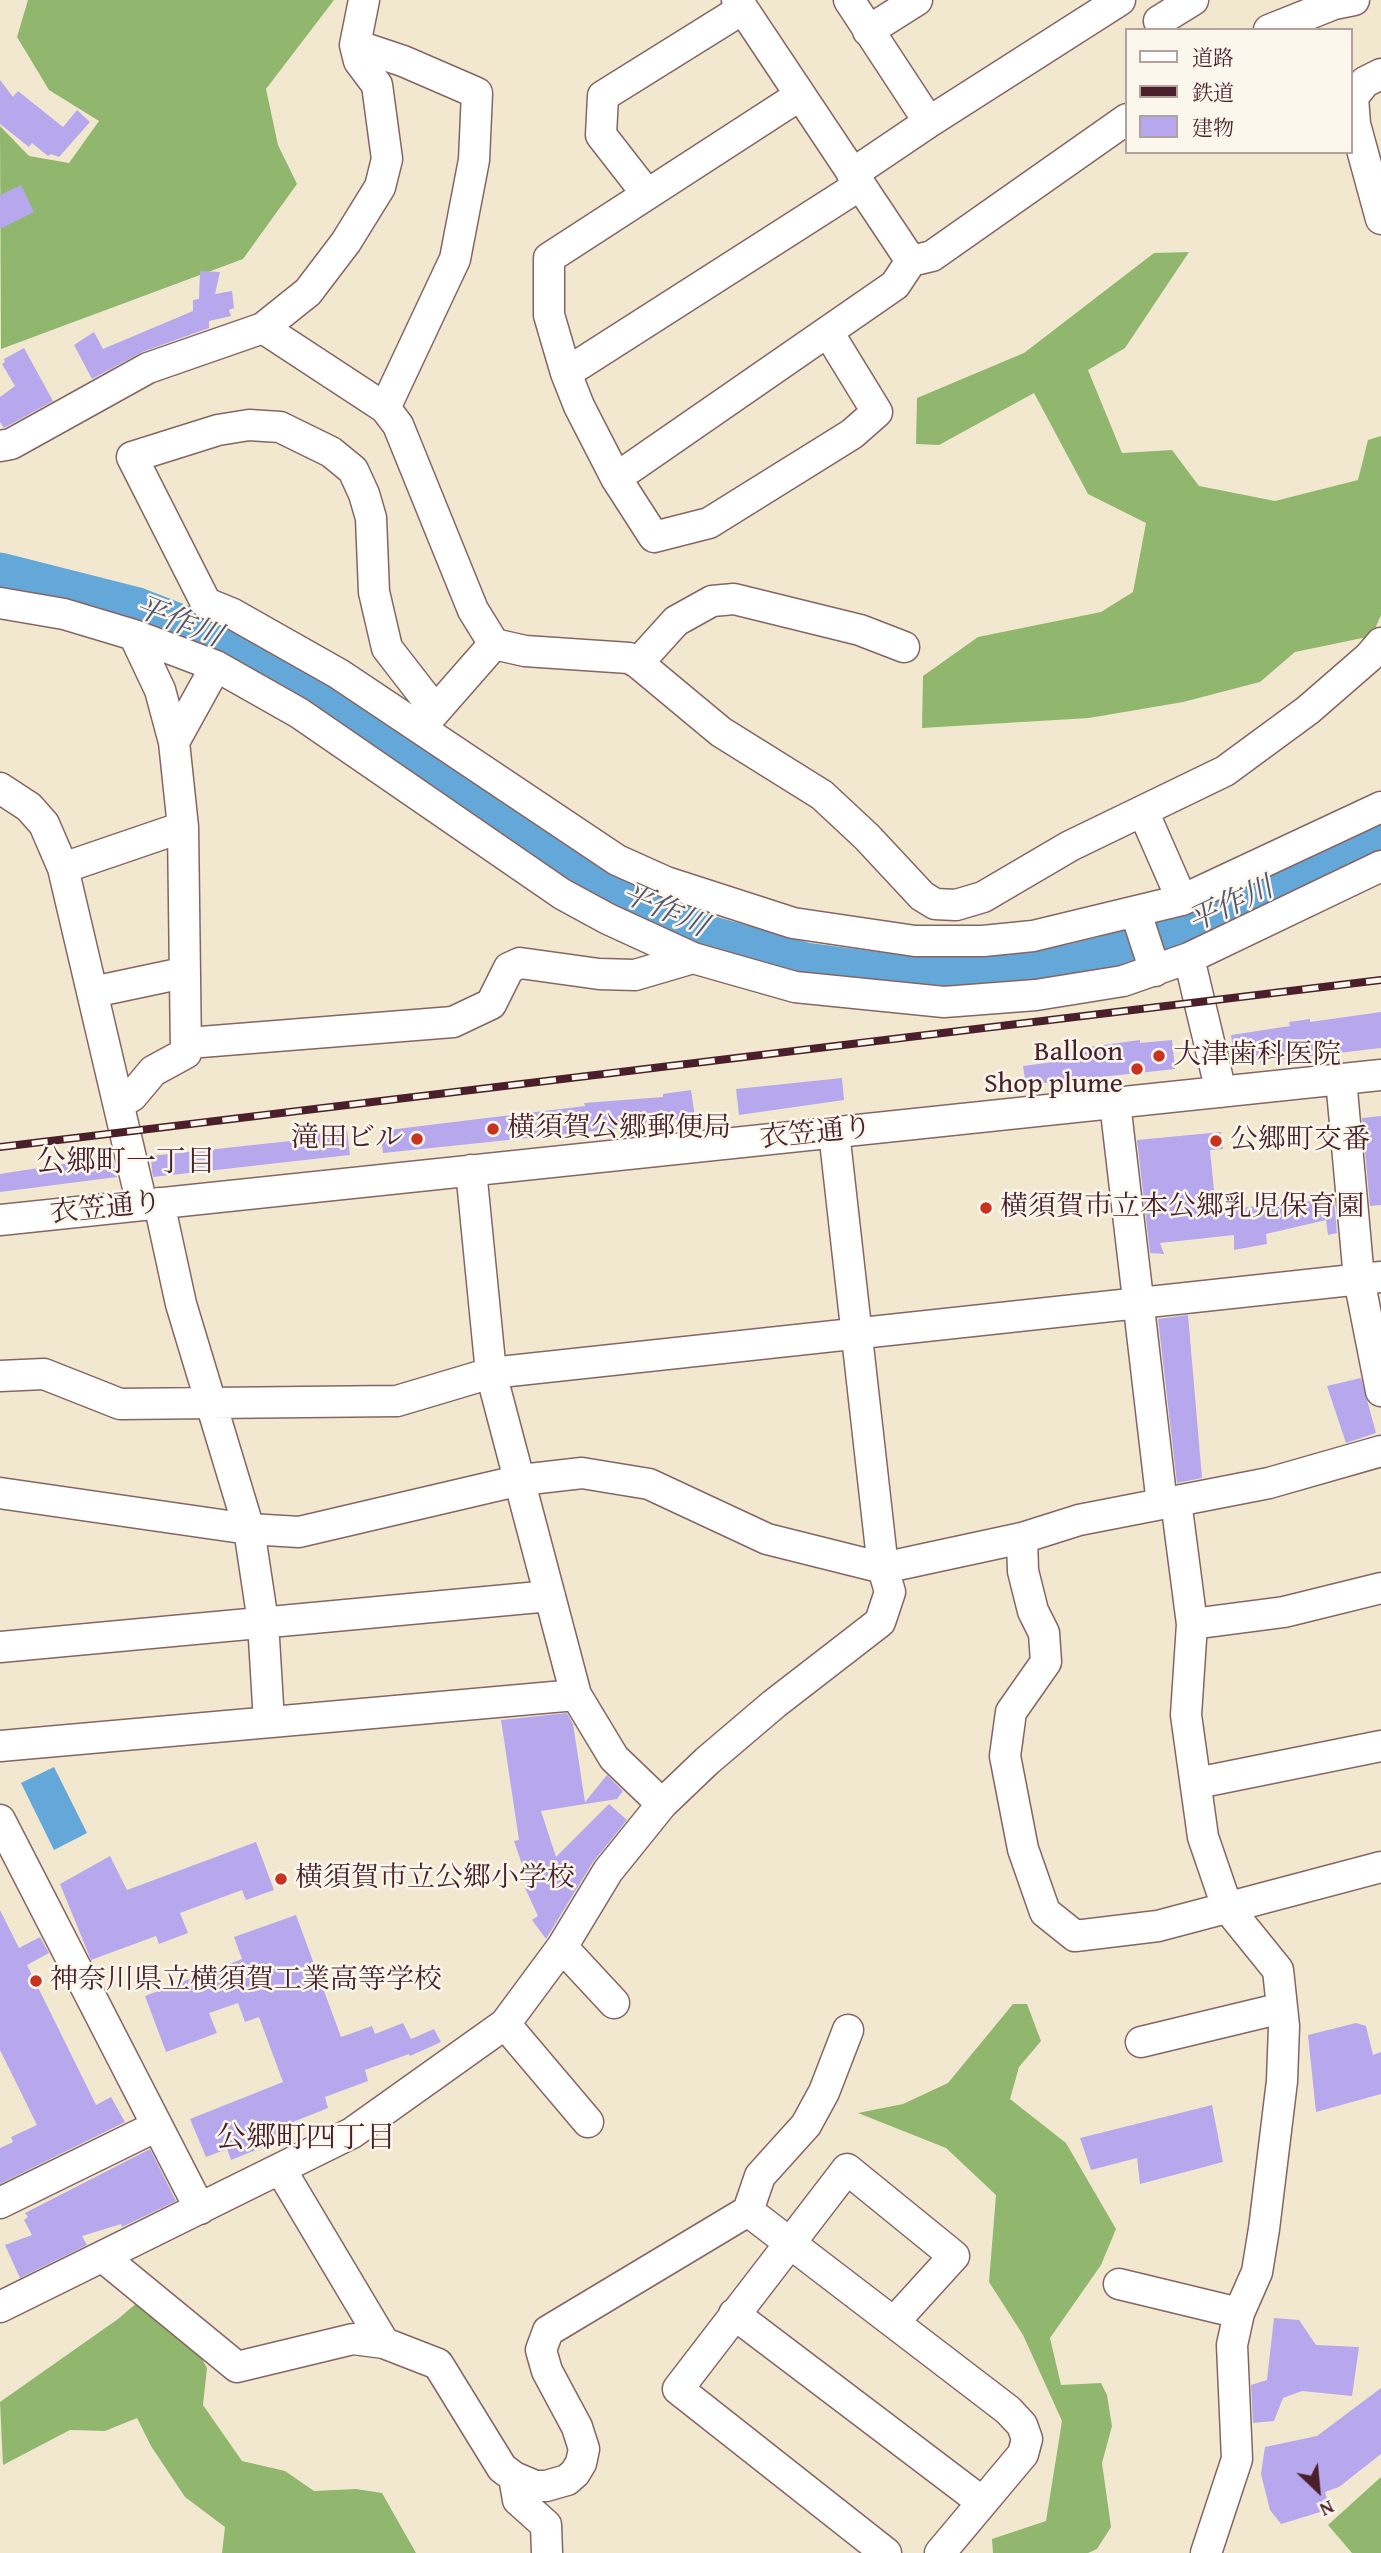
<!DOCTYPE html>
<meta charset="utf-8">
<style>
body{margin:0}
#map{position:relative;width:1381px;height:2553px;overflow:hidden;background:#f2e8cf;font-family:"Gentium Book Plus","Noto Serif JP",serif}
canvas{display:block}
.legend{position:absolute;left:1125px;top:28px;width:228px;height:126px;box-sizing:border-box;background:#fbf7ec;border:2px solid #b4a19f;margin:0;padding:9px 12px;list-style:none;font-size:21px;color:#4a1f2b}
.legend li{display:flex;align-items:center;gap:14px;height:35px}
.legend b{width:35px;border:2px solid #b4a19f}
.north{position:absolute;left:1283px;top:2455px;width:70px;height:70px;-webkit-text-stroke:5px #fbf7ec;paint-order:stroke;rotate:154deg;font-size:19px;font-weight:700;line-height:28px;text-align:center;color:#4a1f2b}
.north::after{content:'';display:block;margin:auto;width:24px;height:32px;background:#4a1f2b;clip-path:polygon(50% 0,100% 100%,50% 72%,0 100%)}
</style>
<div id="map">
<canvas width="1381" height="2553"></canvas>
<ul class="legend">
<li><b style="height:9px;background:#fff"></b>道路</li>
<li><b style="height:9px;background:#4a1f2b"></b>鉄道</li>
<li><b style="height:19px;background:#b7a8ed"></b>建物</li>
</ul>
<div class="north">N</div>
</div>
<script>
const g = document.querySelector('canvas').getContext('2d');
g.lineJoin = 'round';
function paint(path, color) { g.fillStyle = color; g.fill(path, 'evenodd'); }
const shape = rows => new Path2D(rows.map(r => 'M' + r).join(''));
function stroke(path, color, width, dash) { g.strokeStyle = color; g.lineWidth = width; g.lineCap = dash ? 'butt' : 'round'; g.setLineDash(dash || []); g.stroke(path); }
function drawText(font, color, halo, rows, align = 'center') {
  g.font = font + ' "Gentium Book Plus","Noto Serif JP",serif'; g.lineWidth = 5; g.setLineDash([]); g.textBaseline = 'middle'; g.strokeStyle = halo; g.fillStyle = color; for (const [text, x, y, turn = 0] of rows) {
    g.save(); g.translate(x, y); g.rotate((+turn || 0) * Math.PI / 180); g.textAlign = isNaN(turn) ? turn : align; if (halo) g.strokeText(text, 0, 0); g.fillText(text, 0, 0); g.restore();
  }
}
paint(shape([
 [28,0,334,0,266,89,278,145,297,184,243,259,1,349,0,126,29,156,69,163,99,121,49,90,17,37],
 [1189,252,1125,348,1088,370,1122,453,1172,450,1199,486,1275,501,1358,480,1368,440,1381,436,1381,615,1372,636,1295,652,1260,682,1183,702,1089,718,922,728,923,676,978,637,1101,612,1133,592,1146,523,1088,494,1034,393,939,445,916,444,917,398,1024,353,1154,253],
 [1013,2004,1027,2004,1041,2041,1019,2067,1010,2099,1066,2143,1116,2229,1101,2265,1050,2338,1061,2385,1101,2383,1107,2395,1112,2426,1102,2463,1111,2527,1097,2549,1088,2553,993,2553,992,2539,1046,2521,1062,2421,1023,2335,989,2282,996,2195,946,2148,858,2113,903,2104,948,2083],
 [139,2301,193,2343,207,2368,203,2405,242,2461,285,2471,314,2491,356,2489,382,2493,416,2553,222,2553,225,2527,185,2497,151,2446,137,2418,105,2431,70,2430,3,2465,0,2402,118,2319],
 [1381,2477,1381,2553,1352,2553,1328,2525]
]), '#90b76d');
paint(shape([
 [54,1767,87,1833,54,1850,21,1783]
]), '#64a7d9');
stroke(shape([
 [0,570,138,605,205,631,265,660,627,899,710,933,806,960,906,973,993,972,1074,961,1162,939,1381,836]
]), '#64a7d9', 35);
paint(shape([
 [0,80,13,97,18,91,63,127,77,110,90,122,59,157,51,154,48,156,32,143,29,147,0,124],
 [21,185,34,212,0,229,0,195],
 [200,271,220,272,215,294,232,291,234,308,229,310,231,316,209,321,209,328,142,352,92,379,74,345,94,332,103,349,193,311,193,300,199,299],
 [24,348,53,401,4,428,0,422,0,397,15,386,2,364,5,362,4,359],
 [1381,1012,1381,1048,1235,1065,1231,1035,1290,1026,1289,1022,1310,1019,1310,1022],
 [1140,1040,1140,1043,1172,1040,1175,1069,1026,1085,1023,1066,1061,1061,1059,1051],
 [842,1078,844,1100,739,1115,736,1089],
 [691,1090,695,1117,663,1121,663,1124,383,1153,380,1131,585,1106,584,1103,663,1097,663,1094],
 [1381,1116,1381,1205,1370,1206,1362,1118],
 [347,1130,350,1155,153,1177,152,1171,151,1156,318,1138,317,1133],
 [1221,1132,1223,1149,1210,1150,1216,1210,1334,1199,1337,1233,1328,1235,1326,1220,1266,1234,1267,1244,1234,1250,1234,1235,1160,1243,1164,1254,1150,1253,1137,1140],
 [89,1160,113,1160,117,1177,0,1192,0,1174],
 [1188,1315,1202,1478,1177,1483,1158,1319],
 [1361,1378,1376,1433,1346,1443,1327,1386],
 [567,1713,573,1724,585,1802,607,1775,623,1791,617,1799,541,1811,556,1857,609,1804,627,1820,593,1862,546,1939,532,1920,538,1916,525,1888,527,1879,514,1841,519,1840,501,1720],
 [256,1842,274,1890,246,1900,242,1890,180,1913,188,1933,159,1944,156,1936,91,1960,60,1884,110,1856,127,1890],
 [0,1910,19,1948,40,1937,49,1953,27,1965,96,2105,111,2097,125,2122,0,2184,0,2148,13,2142,11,2137,37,2125,0,2050],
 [296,1915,341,2037,372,2026,375,2034,403,2023,411,2039,434,2029,441,2042,410,2056,409,2054,365,2070,368,2081,325,2097,328,2108,278,2128,283,2139,231,2160,227,2149,206,2157,190,2119,283,2082,259,2017,245,2022,238,2003,209,2013,217,2033,166,2052,145,1996,242,1959,234,1937],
 [1356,2023,1366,2026,1373,2055,1381,2052,1381,2094,1316,2112,1308,2035],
 [1212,2105,1223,2162,1140,2184,1137,2158,1091,2170,1080,2138],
 [150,2149,176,2201,122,2227,121,2224,82,2236,87,2245,20,2278,5,2245,32,2235,24,2220,28,2217,25,2213],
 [1274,2318,1299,2320,1316,2345,1359,2347,1352,2396,1302,2391,1283,2398,1274,2421,1253,2423,1251,2385,1267,2380],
 [1381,2388,1381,2454,1339,2487,1325,2492,1330,2509,1281,2524,1270,2510,1261,2474,1265,2447,1317,2436]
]), '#b7a8ed');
const minor = shape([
 [737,0,911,261],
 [849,0,929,122,852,174],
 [1159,21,1193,0],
 [1269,30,1334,4,1354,0],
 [868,31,917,0],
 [355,45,403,61,477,93,474,160,455,259,385,408],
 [1381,74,1365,82,1353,97,1355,124,1381,219],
 [929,122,1120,0],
 [647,194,601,135,603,96,741,10],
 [263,328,385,408,398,425,473,610,494,644,525,651,629,658,638,663,721,732,822,795,867,837,922,896,935,904,956,905,983,897,1070,846,1225,771,1308,710,1369,657,1381,643],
 [828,332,877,412,852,434,709,523,654,537,616,478,579,406,566,373,860,185],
 [566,373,549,315,549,258,799,96],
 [0,446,11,444,148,368,263,328,308,292,346,242,380,187,387,159,377,85,359,61,355,45,364,0],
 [616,478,895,285,911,261,932,256,1127,119],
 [0,603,64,614,134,635,216,666,299,713,562,894,608,919,693,958,795,987,944,1002,1036,995,1123,981,1189,958,1381,866],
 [134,635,160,690,174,742],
 [638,663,676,621,712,601,734,599,860,630,904,647],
 [435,710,387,648,374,592,371,518,364,494,353,470,331,452,280,427,249,425,218,430,132,457,206,603,233,614,339,674,617,860,666,882,793,923,915,941,983,941,1033,936,1182,900,1381,807],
 [423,725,494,644],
 [0,788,29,807,44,824,63,868,142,1205],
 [1143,811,1182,900],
 [63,868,183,827],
 [1136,913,1155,971],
 [1189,958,1221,1092],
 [93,992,183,973],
 [188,1043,453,1022,491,1004,509,968,520,963,599,974,635,975,693,958],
 [1341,1079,1359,1279,1381,1391],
 [1115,1103,1162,1504],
 [119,1104,132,1096,153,1071,186,1053,183,827,174,742,216,666],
 [471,1170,491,1373,576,1695,614,1758,662,1804],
 [159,1203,181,1304,249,1529,263,1622,269,1722],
 [0,1220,1381,1075],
 [0,1376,44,1374,120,1404,397,1401,491,1373,1381,1277],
 [0,1493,249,1529,299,1532,521,1480,582,1473,649,1484,767,1539,883,1568,1022,1538,1079,1520,1269,1483,1381,1451],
 [1176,1501,1192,1624,1186,1715,1203,1837,1227,1907,1278,1970,1284,2026,1282,2081,1264,2229,1257,2272,1239,2313,1232,2345,1237,2459,1206,2553],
 [1022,1538,1023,1571,1033,1611,1044,1633,1046,1662,1011,1712,1005,1756,1023,1849,1045,1912,1075,1936,1158,1926,1381,1867],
 [1192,1624,1284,1612,1381,1588],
 [0,1647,550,1596],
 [0,1746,576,1695],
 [1197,1783,1381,1746],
 [0,1820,200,2209],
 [562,1947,614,2003],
 [505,2024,588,2122],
 [1141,2042,1282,2008],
 [281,2170,384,2343],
 [0,2203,157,2126],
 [748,2211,760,2176,806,2125,824,2092,848,2030],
 [103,2257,237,2367,353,2339,384,2343,438,2364,502,2468,514,2477,535,2486,546,2486,567,2480,575,2473,581,2463,584,2449,577,2427,547,2371,541,2350,548,2331,748,2211,1008,2410,1022,2425,1027,2439,1023,2454,940,2553],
 [1119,2284,1239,2313],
 [0,2307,352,2133,505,2024,562,1947,608,1871,662,1804,707,1761,774,1704,880,1622,890,1592,883,1568,834,1132],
 [734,2314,982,2502],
 [514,2477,518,2500,546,2525,547,2553],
 [886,2553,678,2389,847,2169,954,2256,894,2322]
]);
stroke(minor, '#856564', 33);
stroke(minor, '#fff', 30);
const rail = shape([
 [0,1147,1381,980]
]);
stroke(rail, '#4a1f2b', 8);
stroke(rail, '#fbf7ec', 5, [16]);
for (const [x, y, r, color] of [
 [1159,1056,7,"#c8321e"],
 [1137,1069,7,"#c8321e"],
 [493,1129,7,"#c8321e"],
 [417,1139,7,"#c8321e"],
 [1216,1141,7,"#c8321e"],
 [986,1208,7,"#c8321e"],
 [281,1879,7,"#c8321e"],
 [36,1981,7,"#c8321e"]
]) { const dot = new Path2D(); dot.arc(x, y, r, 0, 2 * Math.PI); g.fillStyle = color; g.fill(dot); stroke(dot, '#fbf7ec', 2.5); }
drawText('28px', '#4a1f2b', '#fbf7ec', [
 ["Balloon",1123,1053,"right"],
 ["Shop plume",1123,1085,"right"],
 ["大津歯科医院",1173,1056],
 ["横須賀公郷郵便局",507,1129],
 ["滝田ビル",403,1139,"right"],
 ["公郷町交番",1230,1141],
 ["横須賀市立本公郷乳児保育園",1000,1208],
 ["横須賀市立公郷小学校",295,1879],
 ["神奈川県立横須賀工業高等学校",50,1981]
], 'left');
drawText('28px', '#4a1f2b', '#fbf7ec', [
 ["衣笠通り",816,1134,-6],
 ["衣笠通り",106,1209,-6]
]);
drawText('italic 30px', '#545571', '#fbf7ec', [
 ["平作川",178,623,21],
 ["平作川",1231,906,-25],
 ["平作川",664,911,24]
]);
drawText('30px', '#4a1f2b', '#fbf7ec', [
 ["公郷町一丁目",126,1163],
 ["公郷町四丁目",306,2139]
]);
</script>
